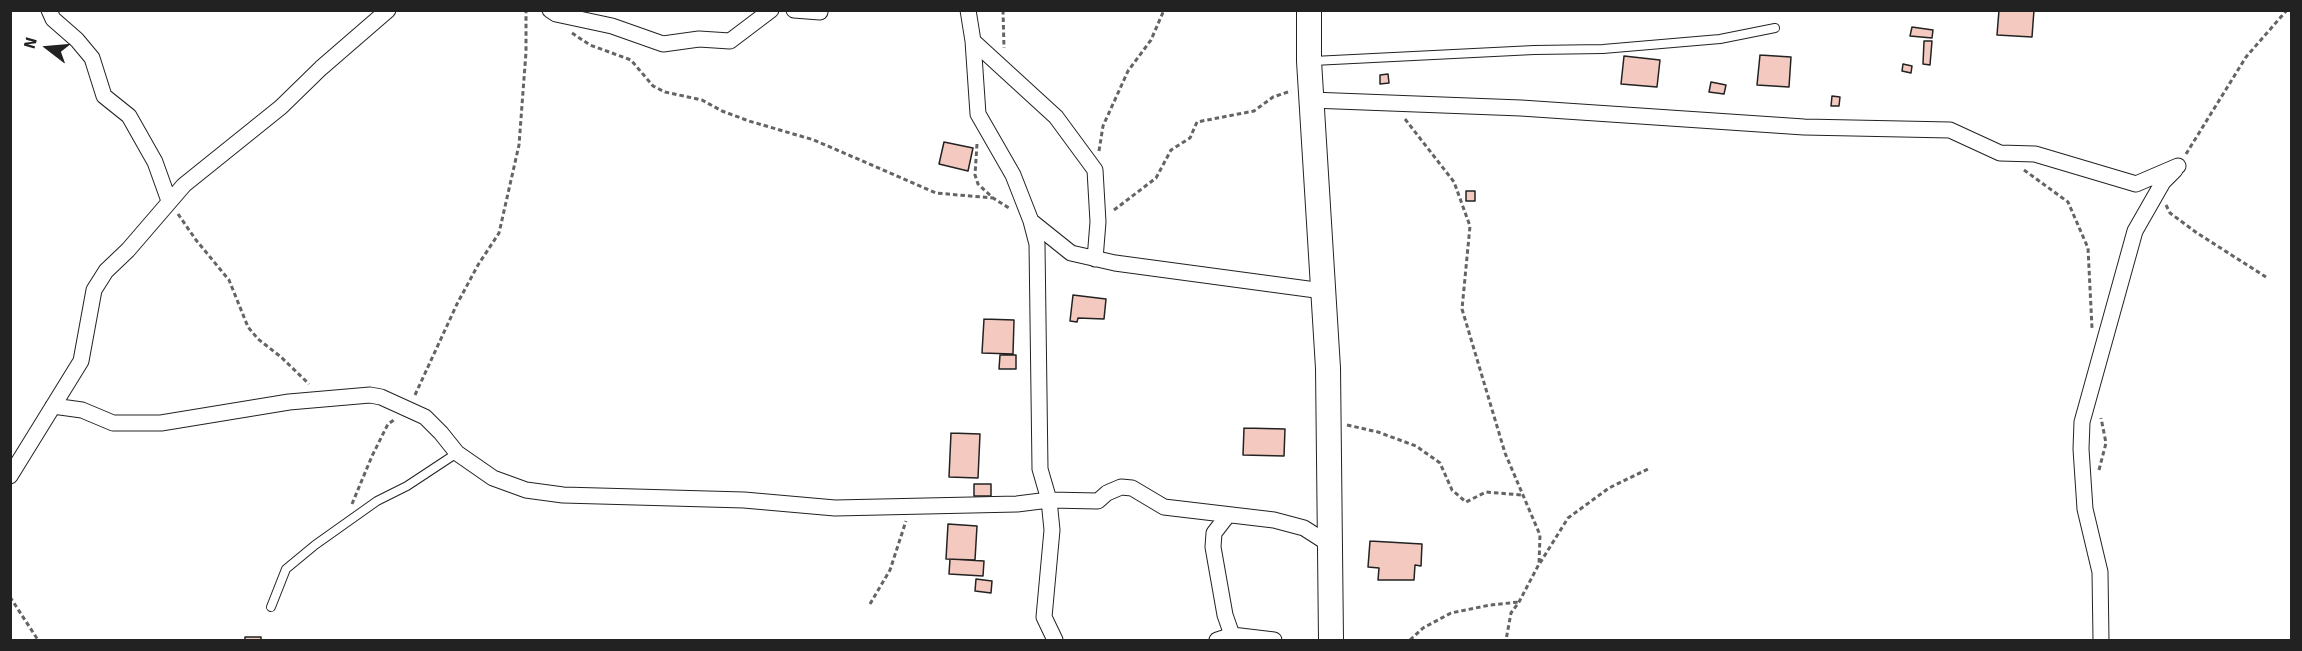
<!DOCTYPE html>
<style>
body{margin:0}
#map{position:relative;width:2302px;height:651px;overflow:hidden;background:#fff;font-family:Signika,sans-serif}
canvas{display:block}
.frame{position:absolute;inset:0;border:12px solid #222;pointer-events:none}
.north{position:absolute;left:18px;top:18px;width:60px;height:60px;-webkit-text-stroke:4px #fff;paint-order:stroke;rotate:286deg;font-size:16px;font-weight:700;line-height:24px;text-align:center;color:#222}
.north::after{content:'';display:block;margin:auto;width:21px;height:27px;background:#222;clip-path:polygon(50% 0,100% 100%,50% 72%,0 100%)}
</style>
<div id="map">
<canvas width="2302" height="651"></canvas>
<div class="frame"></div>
<div class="north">N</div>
</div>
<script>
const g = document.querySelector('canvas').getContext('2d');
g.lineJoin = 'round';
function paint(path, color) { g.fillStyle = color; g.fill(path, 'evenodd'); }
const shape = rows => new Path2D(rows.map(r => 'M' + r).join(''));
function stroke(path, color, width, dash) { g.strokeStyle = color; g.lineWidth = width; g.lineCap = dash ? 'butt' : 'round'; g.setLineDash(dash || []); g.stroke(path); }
const building = shape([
 [1999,10,2034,10,2032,37,1997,35,1999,10],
 [1912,27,1933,30,1932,38,1910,36,1912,27],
 [1924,41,1932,41,1930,65,1923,64,1924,41],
 [1760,55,1791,57,1789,87,1757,85,1760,55],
 [1624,56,1660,60,1657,87,1621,84,1624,56],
 [1903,64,1912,66,1911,73,1902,71,1903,64],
 [1388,74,1389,83,1380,84,1380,75,1388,74],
 [1711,82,1726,85,1724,94,1709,92,1711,82],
 [1832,96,1840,97,1839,106,1831,106,1832,96],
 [944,142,973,148,968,171,939,164,944,142],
 [1466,191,1475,191,1475,201,1466,201,1466,191],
 [1073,295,1106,299,1104,319,1078,318,1077,322,1070,321,1073,295],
 [984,319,1014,320,1013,354,982,353,984,319],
 [1000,355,1016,355,1016,369,999,369,1000,355],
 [1244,428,1285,429,1284,456,1243,455,1244,428],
 [951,433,980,434,978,478,949,477,951,433],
 [974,484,991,484,991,496,974,496,974,484],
 [948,524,977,526,975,560,946,559,948,524],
 [1370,541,1422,544,1421,566,1415,565,1414,580,1378,580,1379,568,1368,567,1370,541],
 [950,559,984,561,983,576,949,574,950,559],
 [976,579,992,581,991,593,975,591,976,579],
 [245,637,261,637,261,640,245,640,245,637]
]);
paint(building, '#f3c9c0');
stroke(building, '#222', 1.5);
const service = shape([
 [1313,61,1534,50,1603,49,1720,39,1775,28],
 [271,607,286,569,315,545,377,501,407,486,457,453]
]);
const minor = shape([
 [49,10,53,19,77,40,92,58,104,96,129,116,155,162,169,201],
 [550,10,556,14,612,26,663,44,699,39,730,41,771,10],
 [794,10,820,12],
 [968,10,973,41,1056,117,1095,170,1098,222,1095,259],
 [973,41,978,114,1013,175,1031,221,1071,253,1115,263,1323,291],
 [1311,100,1521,108,1804,127,1950,130,2000,153,2035,154,2136,184,2178,166],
 [1031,221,1037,244,1040,469,1049,500,1052,530,1044,617,1055,640],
 [53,406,82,410,113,423,161,423,289,402,370,395,381,397,425,417,441,433,457,453,493,478,526,490,563,495,744,500,835,508,1017,504,1049,500,1098,501,1107,493,1121,487,1132,488,1164,507,1274,520,1304,528,1329,544],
 [10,476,81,361,94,290,106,271,128,250,184,185,281,107,321,68,388,10],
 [1228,515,1214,533,1213,547,1225,615,1232,635],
 [1217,640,1232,635,1274,640],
 [2101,640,2100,572,2085,509,2081,449,2082,422,2135,231,2163,182,2175,170]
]);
const primary = shape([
 [1309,10,1309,61,1328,368,1331,640]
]);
stroke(service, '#222', 10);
stroke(minor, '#222', 17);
stroke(primary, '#222', 26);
stroke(shape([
 [1003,10,1004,48],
 [572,33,590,45,631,60,653,86,665,92,702,100,722,111,749,121,814,140,936,193,993,198],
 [1405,119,1454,182,1470,226,1462,309,1505,453,1540,535,1539,564,1519,602,1511,613,1506,640],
 [977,144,975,175,978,184,993,198,1009,208],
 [1099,151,1103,126,1128,71,1151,40,1164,10],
 [2186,154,2246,57,2287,10],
 [2024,170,2068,202,2088,248,2092,328],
 [2166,205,2170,213,2197,233,2266,277],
 [1114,210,1156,178,1171,150,1190,138,1197,122,1254,111,1273,97,1291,91],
 [178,214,196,240,229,280,248,327,258,339,281,357,309,384],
 [415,395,457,304,478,265,499,233,519,145,526,52,526,10],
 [1347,425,1378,432,1416,446,1440,463,1452,490,1466,502,1486,492,1521,495],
 [2099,470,2106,443,2101,418],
 [352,504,372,456,388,424,394,420],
 [1540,563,1568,518,1609,488,1648,469],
 [10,597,38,640],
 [870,604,890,570,906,521],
 [1410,640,1423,628,1451,613,1490,605,1519,602]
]), '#646464', 3, [4.5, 3]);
stroke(service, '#fff', 8);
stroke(minor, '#fff', 15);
stroke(primary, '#fff', 24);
</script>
